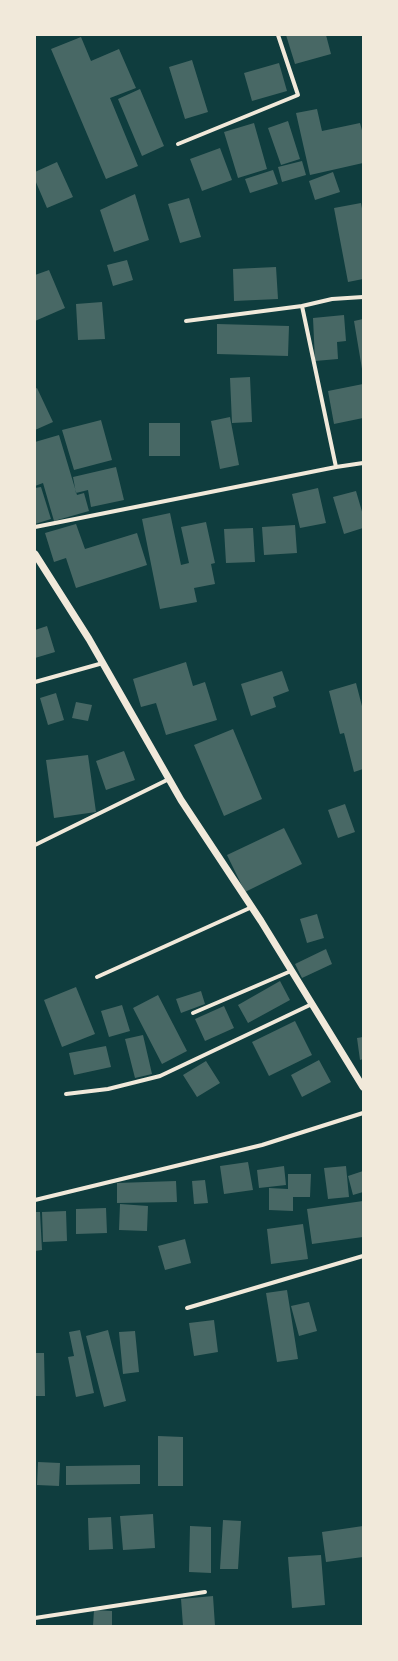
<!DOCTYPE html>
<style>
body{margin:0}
#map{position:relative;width:398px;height:1661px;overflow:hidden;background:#0f3d3e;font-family:Signika,sans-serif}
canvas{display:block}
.frame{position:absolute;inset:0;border:36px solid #f1e9da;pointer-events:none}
</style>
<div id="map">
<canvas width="398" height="1661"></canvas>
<div class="frame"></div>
</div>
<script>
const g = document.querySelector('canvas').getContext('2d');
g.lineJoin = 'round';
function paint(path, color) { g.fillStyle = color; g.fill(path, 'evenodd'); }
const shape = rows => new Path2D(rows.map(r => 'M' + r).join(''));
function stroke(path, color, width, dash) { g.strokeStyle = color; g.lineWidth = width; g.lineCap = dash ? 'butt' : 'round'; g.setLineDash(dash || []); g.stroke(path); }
paint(shape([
 [286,35,326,35,331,54,295,64],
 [81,37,91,61,119,49,136,88,110,98,138,166,106,179,51,49],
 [192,60,208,112,185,119,169,67],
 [279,63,287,91,252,101,244,73],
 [140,89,164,146,142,156,118,99],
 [317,109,322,131,360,123,363,134,363,163,310,175,296,113],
 [288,121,300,159,281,165,268,128],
 [254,123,267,169,238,178,224,132],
 [220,148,232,180,202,191,190,159],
 [302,161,306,175,282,182,278,167],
 [57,162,73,197,47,208,35,180,35,172],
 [273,170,278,184,250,193,245,179],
 [333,172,340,192,315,200,309,181],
 [135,194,149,240,114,252,100,210],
 [189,198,201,237,180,243,168,204],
 [361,203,363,214,363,279,348,282,334,208],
 [127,260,133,280,113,286,107,265],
 [276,267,278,299,234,301,233,269],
 [49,270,65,308,35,321,35,275],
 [102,302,105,339,78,340,76,304],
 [344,315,346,341,337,342,338,359,315,361,313,318],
 [363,319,363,369,362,369,354,321],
 [217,324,289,326,288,356,217,354],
 [250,377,252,422,232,423,230,378],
 [363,384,363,418,334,424,328,391],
 [37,388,53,422,35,430,35,389],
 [230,417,239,465,220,469,211,421],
 [101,420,112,460,74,470,62,430],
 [149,423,180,423,180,456,149,456],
 [59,435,77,495,84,493,89,511,54,521,43,483,35,486,35,442],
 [116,467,124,500,91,507,88,490,76,493,73,477],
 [41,487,51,519,35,524,35,488],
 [318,488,326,523,300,528,292,494],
 [356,491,363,515,363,528,344,534,333,497],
 [170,513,181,565,189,563,181,527,206,522,215,563,211,564,215,584,194,588,197,602,160,609,142,519],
 [76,524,85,549,137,533,147,565,76,588,66,558,54,562,45,533],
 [295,525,297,553,264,555,262,527],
 [253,528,255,562,226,563,224,529],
 [47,626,55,652,35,658,35,630],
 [186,662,193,686,205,682,217,720,166,735,156,703,141,707,133,679],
 [282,671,289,691,273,697,276,707,251,716,241,684],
 [356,683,363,710,363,769,354,772,344,733,340,734,329,691],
 [56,693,64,720,48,725,40,698],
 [76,702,92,705,88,721,72,718],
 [233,729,262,799,224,816,194,745],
 [124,751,135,780,106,790,96,761],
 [88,755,96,812,54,818,46,760],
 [345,804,355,832,338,838,328,810],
 [284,828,302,864,245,892,227,855],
 [317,914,324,938,307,943,300,919],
 [326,949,332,964,302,978,295,964],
 [280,981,290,1000,248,1023,238,1005],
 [76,987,95,1034,62,1047,44,1000],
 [201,991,205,1004,181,1013,176,999],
 [158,995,187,1051,162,1064,133,1008],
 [122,1005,130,1031,109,1037,101,1011],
 [224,1006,234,1028,205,1041,195,1019],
 [295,1021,312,1055,269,1076,252,1042],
 [143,1035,152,1074,135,1078,125,1039],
 [363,1037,363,1059,360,1060,357,1038],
 [106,1046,111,1067,74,1075,69,1053],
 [319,1060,331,1082,302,1097,291,1075],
 [206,1061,220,1083,197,1097,183,1075],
 [248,1162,253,1190,224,1194,220,1166],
 [284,1166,286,1185,259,1188,257,1170],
 [346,1166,349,1197,328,1199,324,1168],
 [363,1171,363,1192,353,1195,348,1176],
 [288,1174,311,1174,310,1197,293,1197,293,1211,269,1210,269,1188,288,1189],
 [205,1180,208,1203,194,1204,192,1181],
 [176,1181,177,1202,117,1203,117,1183],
 [363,1201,363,1237,312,1244,307,1209],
 [120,1204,148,1206,147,1231,119,1230],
 [106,1208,107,1233,76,1234,76,1209],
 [66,1211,67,1241,43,1242,42,1212],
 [35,1212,40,1212,42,1250,35,1251],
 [303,1224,308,1259,271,1264,267,1229],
 [185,1239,191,1263,165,1270,158,1246],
 [287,1290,298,1359,277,1362,266,1293],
 [309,1302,317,1331,299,1336,291,1306],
 [214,1320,218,1352,194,1356,189,1323],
 [80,1330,94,1393,76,1397,68,1357,74,1356,69,1332],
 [108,1330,126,1401,104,1407,86,1336],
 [135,1331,139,1372,123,1374,119,1332],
 [35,1353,44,1353,45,1396,35,1396],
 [158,1436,183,1437,183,1486,158,1486],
 [38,1462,60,1463,59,1486,37,1485],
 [140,1465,140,1484,66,1485,66,1466],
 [153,1514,155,1548,123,1550,120,1516],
 [111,1517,113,1549,89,1550,88,1518],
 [223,1520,241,1521,238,1569,220,1569],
 [190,1526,211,1527,211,1573,189,1572],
 [363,1526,363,1557,326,1562,322,1532],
 [321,1555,325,1605,292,1608,288,1557],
 [213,1596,215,1626,183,1626,181,1599],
 [94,1610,112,1611,112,1626,93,1626]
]), '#486865');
stroke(shape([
 [178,144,298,95,278,35],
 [186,321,302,306],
 [336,467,302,306,332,299,363,297],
 [35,527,336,467,363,463],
 [35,682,103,663],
 [35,845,169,779],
 [97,977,252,907],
 [193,1013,291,971],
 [66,1094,108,1089,160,1076,312,1004],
 [35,1200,262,1145,363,1113],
 [187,1308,363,1256],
 [35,1618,205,1592]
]), '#f1e9da', 4);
stroke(shape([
 [35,554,89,639,181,800,261,921,363,1087]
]), '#f1e9da', 7);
</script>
